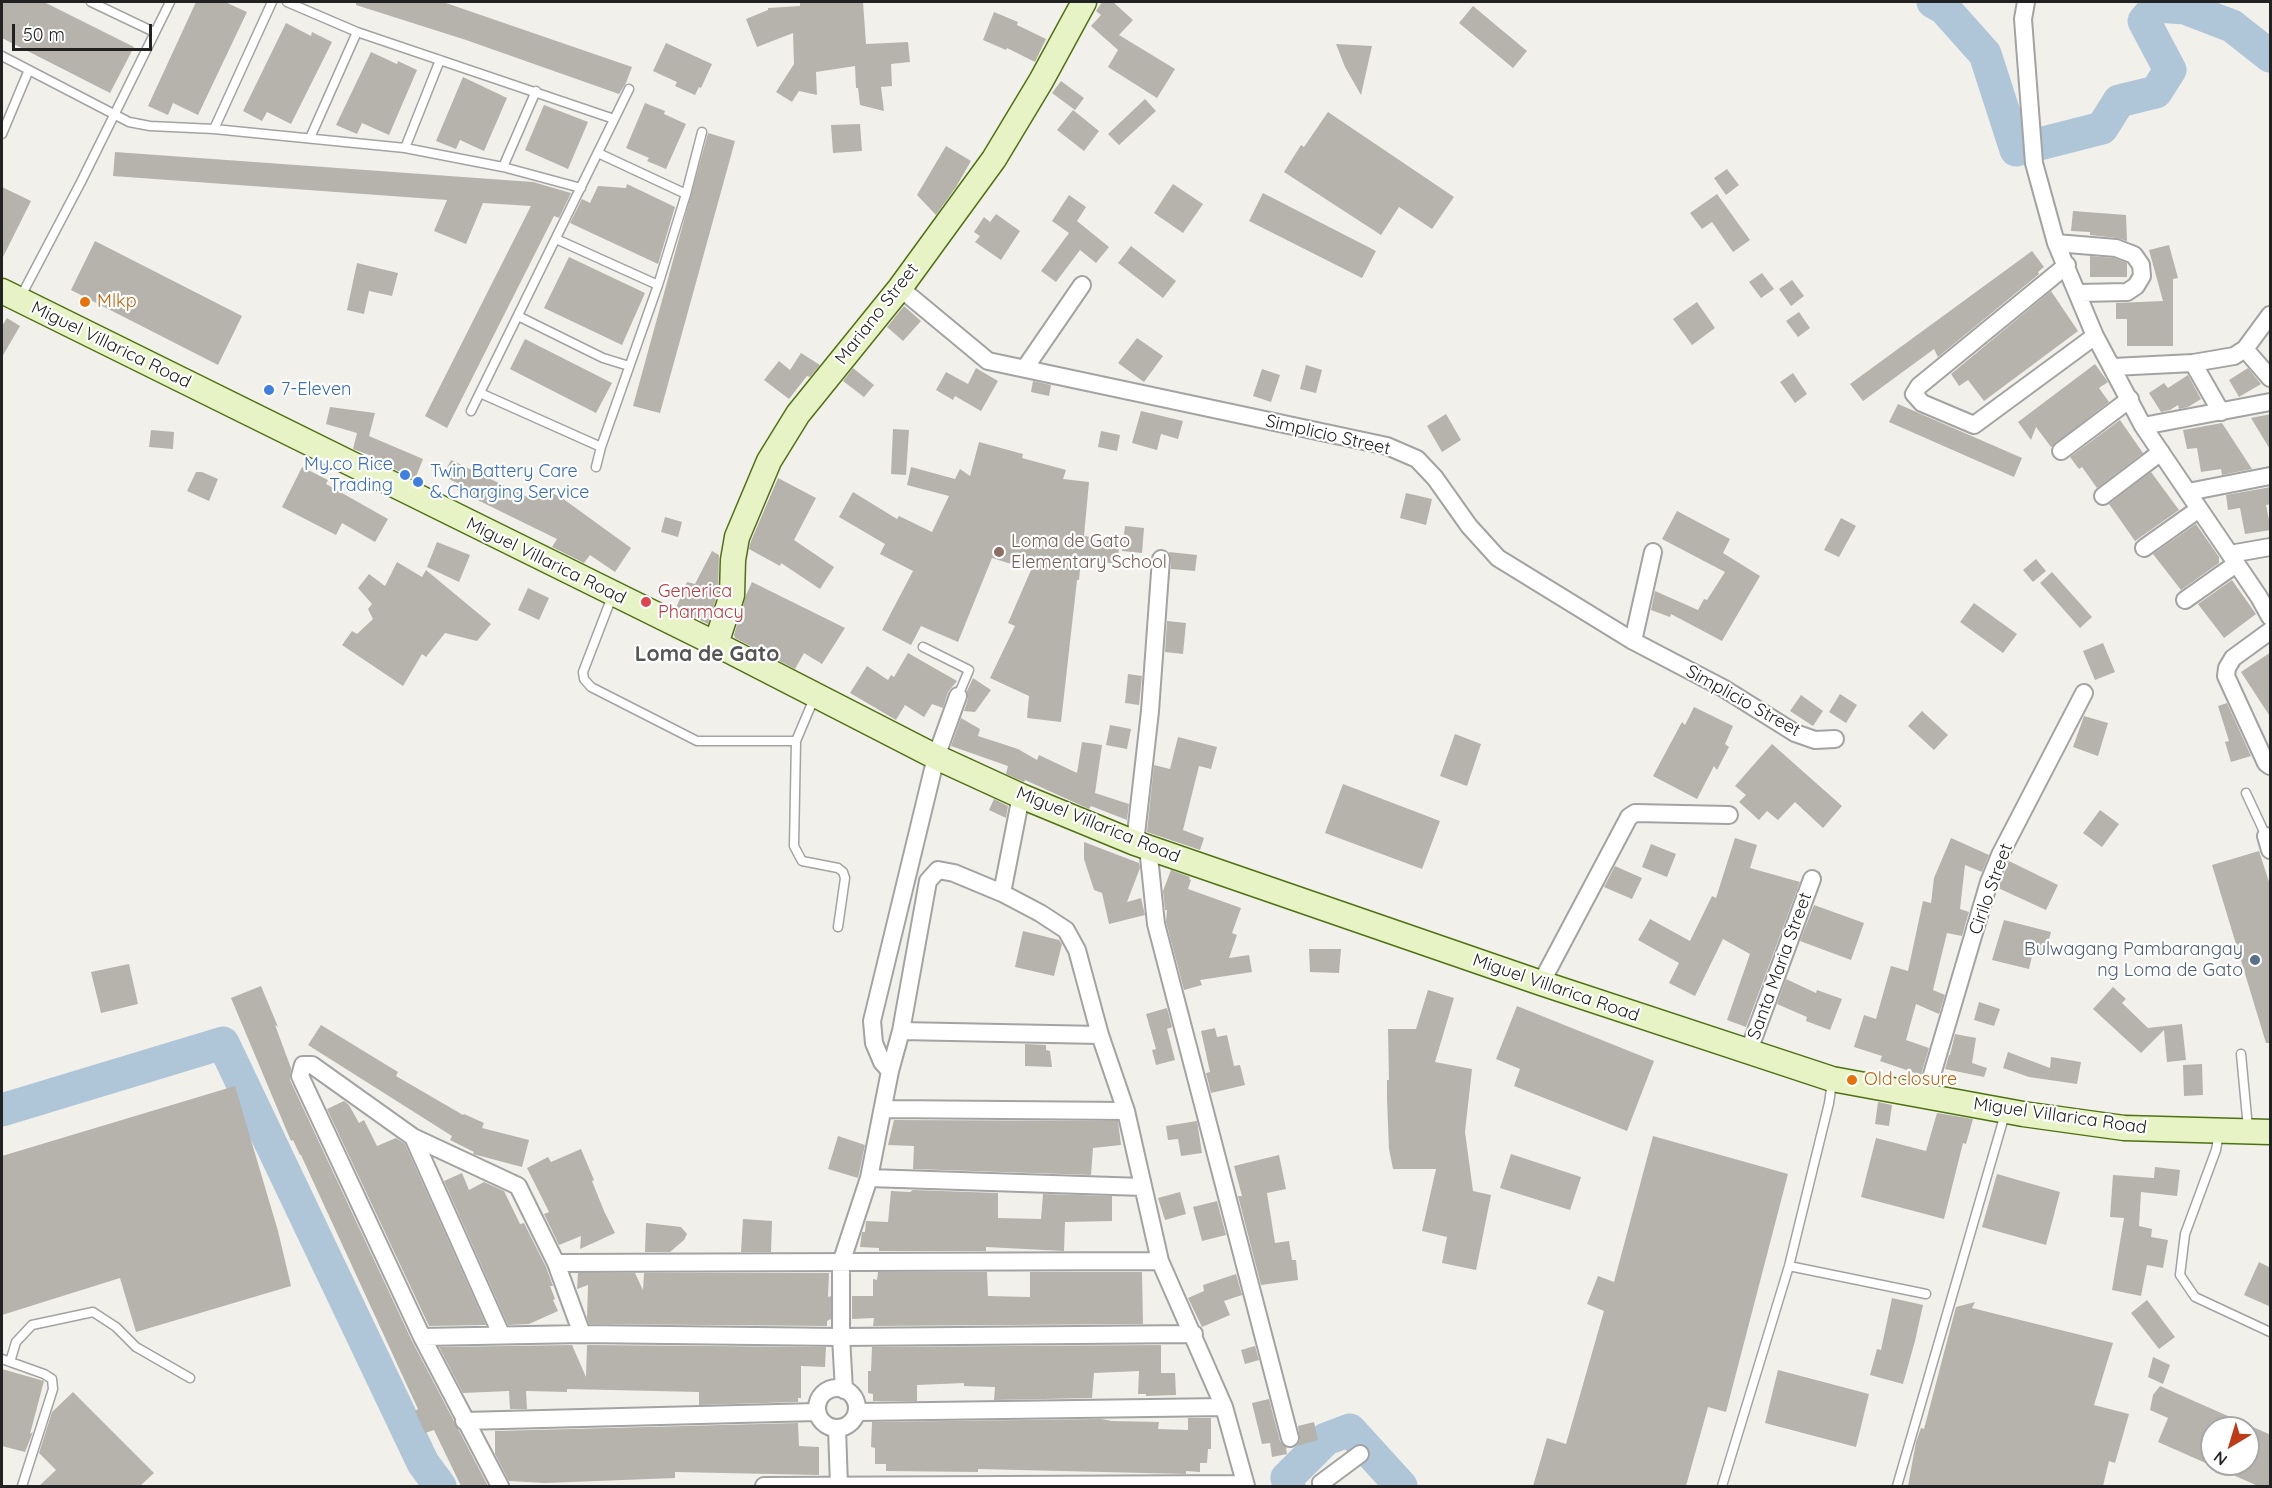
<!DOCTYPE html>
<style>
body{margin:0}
#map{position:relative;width:2272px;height:1488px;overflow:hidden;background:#f1f0ea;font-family:Quicksand,sans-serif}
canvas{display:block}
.frame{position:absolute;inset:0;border:3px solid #222;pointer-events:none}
.north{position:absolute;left:2200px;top:1416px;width:60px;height:60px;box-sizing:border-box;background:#fff;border:2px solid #a7a7a7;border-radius:50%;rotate:218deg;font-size:16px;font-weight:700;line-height:24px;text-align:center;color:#222}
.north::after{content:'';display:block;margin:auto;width:21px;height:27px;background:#bd3c17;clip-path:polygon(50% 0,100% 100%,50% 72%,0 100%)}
.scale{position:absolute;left:12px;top:24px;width:140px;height:27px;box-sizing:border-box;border:3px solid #222;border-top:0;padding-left:8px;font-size:18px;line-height:21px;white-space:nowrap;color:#222;-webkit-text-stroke:4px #fff;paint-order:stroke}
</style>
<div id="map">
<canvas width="2272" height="1488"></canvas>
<div class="frame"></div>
<div class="north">N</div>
<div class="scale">50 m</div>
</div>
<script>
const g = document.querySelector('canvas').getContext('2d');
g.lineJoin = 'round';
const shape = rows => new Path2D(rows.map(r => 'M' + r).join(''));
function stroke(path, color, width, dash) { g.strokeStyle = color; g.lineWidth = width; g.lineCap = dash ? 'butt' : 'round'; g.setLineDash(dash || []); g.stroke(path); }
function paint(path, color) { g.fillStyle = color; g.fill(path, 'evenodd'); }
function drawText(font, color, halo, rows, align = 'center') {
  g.font = font + ' Quicksand,sans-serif'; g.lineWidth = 4.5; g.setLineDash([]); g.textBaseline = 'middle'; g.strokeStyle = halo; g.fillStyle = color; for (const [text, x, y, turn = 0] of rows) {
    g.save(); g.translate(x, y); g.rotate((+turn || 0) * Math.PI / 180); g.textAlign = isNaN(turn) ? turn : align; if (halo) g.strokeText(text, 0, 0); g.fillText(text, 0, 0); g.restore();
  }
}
stroke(shape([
 [1933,2,1944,8,1985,54,2016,150,2102,128,2119,101,2156,92,2170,70,2144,21,2157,6,2185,8,2232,26,2270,56],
 [2,1110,223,1043,423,1463,440,1486],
 [1289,1486,1287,1478,1326,1439,1350,1430,1401,1486]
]), '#afc6d9', 33);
paint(shape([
 [2,2,44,2,134,47,110,93,2,38],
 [196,2,225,2,247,12,198,115,173,103,168,115,148,106],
 [356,2,443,2,632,67,626,83,619,94,466,40,356,5],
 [800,2,863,2,866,44,908,42,910,62,891,64,892,86,881,87,884,111,860,105,858,88,856,88,855,66,816,72,817,95,799,91,792,102,776,92,794,64,793,33,757,47,746,19,768,10,768,8,800,6],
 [1102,2,1113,2,1133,20,1119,35,1175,69,1157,98,1108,67,1118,50,1091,26,1101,15,1096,11],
 [1473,6,1527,51,1513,68,1459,23],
 [994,12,1018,22,1017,25,1046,39,1035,62,1007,48,1006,50,983,40],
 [286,23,311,36,312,32,332,42,291,124,267,112,262,121,243,111],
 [666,43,712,64,701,88,699,87,695,95,675,86,677,82,653,71],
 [1336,44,1372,46,1361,95,1345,67],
 [371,52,397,64,398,61,417,70,389,135,362,123,357,134,336,125],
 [463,77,507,98,484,151,460,140,456,149,436,141],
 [1061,81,1084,98,1075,110,1052,93],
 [1145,99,1156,111,1119,145,1108,134],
 [645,103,665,111,664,114,686,124,666,169,647,161,649,158,626,148],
 [544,105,588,122,568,169,525,150],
 [1073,110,1099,131,1084,151,1057,130],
 [1328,112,1454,197,1432,229,1399,207,1381,235,1284,172,1301,145,1304,147],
 [860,124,862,151,833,153,831,125],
 [708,133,735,141,660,413,633,406],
 [946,146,971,161,956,187,936,215,917,195],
 [115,152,533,182,571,193,559,218,554,216,447,428,425,416,531,206,483,203,466,244,434,231,447,200,113,176],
 [1727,169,1739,185,1726,195,1714,178],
 [627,184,675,207,658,264,570,223,582,199,590,203,598,186,626,188],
 [1173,184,1203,204,1183,233,1154,213],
 [2,187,31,201,2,259],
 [1263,193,1376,251,1362,278,1249,221],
 [1717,194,1750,240,1733,252,1712,222,1702,229,1690,213],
 [1069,195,1086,207,1077,221,1109,247,1096,263,1080,250,1056,282,1041,271,1069,233,1052,221],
 [2073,211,2126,215,2127,241,2117,238,2090,235,2090,232,2071,231],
 [996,214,1020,231,1001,260,975,242,980,236,974,232,984,217,990,222],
 [95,241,242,316,218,365,71,290],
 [2169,245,2178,278,2173,279,2173,346,2127,346,2127,319,2116,319,2116,303,2163,301,2149,250],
 [1131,246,1176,281,1163,298,1118,263],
 [2032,251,2044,267,2038,272,2039,274,1938,357,1934,349,1863,401,1850,384],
 [2090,256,2114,258,2127,263,2127,277,2090,277],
 [569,257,645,293,622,345,544,308],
 [357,263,398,273,392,296,369,291,364,314,347,310],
 [1762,273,1774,289,1761,298,1749,282],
 [1792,280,1804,296,1791,306,1779,289],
 [2051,291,2078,331,1984,401,1968,380,1959,386,1951,374],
 [1697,302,1715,328,1692,345,1673,319],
 [904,306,921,321,903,341,887,327],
 [1799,312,1810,328,1798,337,1786,321],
 [7,318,20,326,2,357,2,326],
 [1137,338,1163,356,1144,382,1118,363],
 [525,339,612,383,596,413,510,369],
 [801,353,820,365,810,377,807,376,789,399,764,380,779,361,790,370],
 [2095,364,2108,382,2099,388,2109,402,2051,447,2036,427,2031,440,2018,422],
 [1306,365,1322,370,1316,393,1300,389],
 [853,368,874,385,864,397,843,381],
 [976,368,998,381,981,411,955,396,953,400,936,390,946,372,968,384],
 [2248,368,2261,384,2239,397,2229,380],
 [1262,369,1280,375,1271,402,1253,396],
 [1793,373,1807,394,1795,403,1780,382],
 [2188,375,2201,399,2188,407,2179,409,2178,405,2170,410,2161,412,2149,393,2164,383,2168,388],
 [1033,381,1051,385,1049,396,1031,392],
 [1898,404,2022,458,2014,477,1889,422],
 [330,407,375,413,369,436,423,459,415,479,371,458,372,456,353,449,357,433,326,424],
 [1141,411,1183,421,1178,439,1161,434,1157,450,1132,443],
 [1446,414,1461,440,1442,452,1427,426],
 [2271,414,2271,451,2251,418],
 [2120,420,2143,453,2097,488,2082,467,2079,469,2070,457],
 [2222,423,2252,469,2222,475,2221,469,2201,472,2197,448,2187,449,2183,430],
 [893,429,909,430,906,475,891,474],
 [151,430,174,432,173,449,149,447],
 [1101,431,1120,435,1117,451,1098,447],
 [979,442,1023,454,1022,458,1066,470,1063,479,1089,482,1084,536,1120,541,1117,564,1081,559,1079,580,1077,580,1061,722,1027,718,1029,696,990,678,1015,626,1008,623,1031,570,992,558,958,642,921,626,911,645,882,630,913,571,880,554,885,544,839,517,853,492,897,519,899,516,932,532,949,496,907,485,911,467,955,479,960,469,970,476],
 [451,460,534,500,540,487,562,498,631,548,615,572,590,555,584,563,552,547,557,539,457,490,459,484,443,476],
 [302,467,328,480,326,484,388,519,375,542,342,523,336,535,282,507],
 [196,472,202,472,218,479,209,501,187,491],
 [2151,472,2179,510,2135,541,2109,504],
 [778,478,816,498,794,540,834,567,820,589,781,563,780,566,749,549,751,541],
 [2271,487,2271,504,2266,505,2271,530,2245,534,2240,508,2228,510,2226,495],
 [1406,493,1432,499,1426,525,1400,518],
 [1677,511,1730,539,1723,553,1760,576,1722,641,1671,614,1670,617,1651,610,1655,591,1698,610,1704,599,1707,600,1725,572,1662,539],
 [665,517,682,522,678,537,661,532],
 [1841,518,1856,526,1839,557,1824,550],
 [2196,524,2219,557,2219,563,2181,590,2153,554],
 [1125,526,1144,528,1142,553,1122,551],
 [437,542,470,555,459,582,427,567],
 [712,551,719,555,718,593,708,624,676,608,687,582,695,584],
 [1169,552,1197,555,1195,571,1171,569,1171,559],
 [2036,559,2046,571,2033,582,2023,570],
 [397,562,422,577,426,570,491,624,477,641,445,633,426,657,422,654,403,686,342,645,352,631,357,634,373,619,368,609,372,604,358,588,369,574,385,586],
 [2052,572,2092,617,2080,628,2040,583],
 [2232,580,2256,614,2224,638,2198,604],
 [752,582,845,628,822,664,804,653,795,669,735,638,734,635,746,595],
 [528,588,549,598,539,620,518,610],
 [1974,603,2017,634,2003,653,1960,622],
 [1167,621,1186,623,1183,654,1165,652],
 [2103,643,2115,672,2095,680,2083,651],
 [2271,652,2271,718,2241,672],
 [908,653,957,681,948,692,943,708,932,704,924,717,905,705,896,720,850,693,867,666,888,680,891,675,894,677],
 [1128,674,1142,676,1139,705,1125,703],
 [973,678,991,690,975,712,964,711,968,699,967,691],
 [1840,694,1857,705,1846,723,1829,712],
 [1801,695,1823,711,1813,726,1790,711],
 [2227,703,2251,756,2231,762,2225,742,2229,741,2218,706],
 [1694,707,1733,726,1725,744,1729,747,1717,770,1714,766,1697,799,1653,776,1682,722,1685,725],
 [1922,711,1948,735,1934,750,1908,726],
 [2084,716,2108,723,2098,756,2073,747],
 [961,718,980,729,978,736,1018,749,1037,760,1039,755,1077,773,1082,742,1102,745,1095,793,1129,804,1127,820,1091,806,1089,809,1025,780,1024,782,1006,774,1008,766,951,746],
 [1110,725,1131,729,1127,749,1106,745],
 [1455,734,1481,744,1467,786,1440,776],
 [1178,737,1217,747,1211,769,1199,766,1183,830,1204,838,1200,850,1147,832,1154,765,1170,769],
 [1772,744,1842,806,1823,828,1795,802,1778,820,1767,811,1759,820,1739,802,1746,795,1735,786],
 [1343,784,1440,821,1422,869,1325,833],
 [994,799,1008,806,1006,818,989,810],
 [2100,810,2119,824,2102,847,2083,833],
 [1735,838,1757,845,1750,868,1800,882,1746,1027,1727,1020,1750,954,1723,939,1695,996,1669,983,1679,963,1638,940,1650,919,1690,941,1712,896,1716,898],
 [1951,838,1989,855,1982,872,1965,865,1960,909,1969,912,1962,936,1947,933,1933,990,1945,995,1939,1014,1916,1004,1906,1040,1929,1048,1921,1075,1880,1061,1882,1056,1854,1047,1864,1015,1876,1019,1891,966,1908,971,1923,901,1931,903,1934,878],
 [1084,842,1139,863,1140,868,1127,902,1141,898,1145,915,1109,924,1102,893,1094,890,1084,859],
 [1651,844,1676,854,1667,877,1642,867],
 [2259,851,2271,888,2271,1043,2266,1043,2212,865],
 [2009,861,2058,885,2046,910,1998,888],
 [1615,866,1642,878,1632,899,1604,887],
 [1171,870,1190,877,1189,879,1191,880,1188,889,1241,908,1232,933,1237,935,1229,958,1249,955,1252,972,1200,980,1202,985,1184,990,1166,922,1167,910,1165,910,1163,891],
 [1814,905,1864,923,1851,960,1800,941],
 [2004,920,2051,932,2045,955,2033,952,2029,969,1992,960],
 [1023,931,1059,940,1062,944,1054,976,1015,967],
 [1309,949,1341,949,1339,973,1310,972],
 [129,964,138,1004,101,1013,91,972],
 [1786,979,1816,993,1817,990,1842,999,1830,1030,1806,1021,1807,1017,1777,1004],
 [261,986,278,1027,275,1025,291,1068,290,1080,412,1341,488,1486,461,1486,434,1430,425,1433,415,1411,418,1409,404,1379,301,1155,300,1155,293,1140,291,1141,231,998],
 [2113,987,2126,999,2122,1003,2148,1028,2182,1024,2186,1060,2167,1062,2164,1030,2141,1053,2093,1009],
 [1428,990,1454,998,1435,1062,1472,1069,1465,1132,1473,1191,1491,1195,1476,1270,1442,1263,1447,1237,1422,1231,1436,1169,1393,1169,1389,1149,1387,1099,1387,1080,1389,1080,1388,1029,1416,1029],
 [1979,1002,2000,1009,1994,1026,1974,1020],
 [1517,1006,1654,1061,1627,1131,1514,1086,1520,1069,1496,1059],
 [1167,1008,1172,1027,1167,1029,1175,1060,1156,1065,1152,1050,1156,1049,1146,1014],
 [321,1025,398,1072,396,1076,463,1115,464,1114,484,1123,482,1128,529,1140,522,1167,473,1154,474,1152,450,1140,452,1136,308,1045],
 [1215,1028,1217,1037,1227,1035,1234,1066,1240,1065,1245,1085,1211,1093,1206,1073,1210,1072,1201,1031],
 [1955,1034,1976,1038,1972,1063,1987,1068,1984,1077,1945,1069,1949,1055,1950,1055],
 [1025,1044,1046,1045,1046,1050,1050,1051,1052,1067,1025,1066],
 [2008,1052,2050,1068,2051,1057,2081,1062,2077,1084,2029,1077,2003,1068],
 [2202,1064,2203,1095,2184,1096,2183,1065],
 [235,1086,278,1231,291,1286,136,1332,120,1278,2,1315,2,1156],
 [344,1101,349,1105,359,1123,364,1120,377,1146,396,1138,405,1144,486,1325,429,1326,327,1109],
 [1878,1102,1892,1105,1889,1126,1875,1124],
 [1937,1113,1973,1119,1966,1144,1963,1143,1944,1219,1861,1197,1876,1138,1926,1151],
 [894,1120,1118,1121,1121,1145,1093,1148,1091,1175,913,1169,914,1146,888,1145],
 [1197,1121,1202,1153,1181,1156,1178,1139,1168,1140,1166,1126],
 [838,1136,865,1145,858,1178,828,1169],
 [1653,1136,1788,1174,1726,1412,1708,1407,1686,1486,1533,1486,1547,1438,1566,1444,1604,1311,1587,1304,1598,1276,1614,1282],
 [581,1149,594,1180,592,1181,604,1211,615,1233,580,1249,581,1236,559,1245,544,1214,549,1212,527,1168,548,1157,551,1162],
 [1511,1154,1581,1177,1570,1210,1500,1188],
 [1279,1155,1286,1189,1267,1193,1275,1243,1289,1241,1292,1260,1296,1260,1298,1280,1261,1285,1238,1196,1242,1196,1234,1166],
 [2155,1167,2180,1170,2177,1196,2141,1192,2139,1226,2152,1229,2151,1237,2168,1240,2163,1268,2147,1265,2141,1296,2112,1290,2124,1218,2110,1217,2113,1175,2154,1178],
 [462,1173,469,1190,484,1182,504,1191,520,1224,524,1223,546,1267,553,1286,550,1286,555,1299,553,1300,558,1311,529,1324,508,1325,444,1181],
 [1997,1174,2060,1192,2046,1245,1982,1227],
 [913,1190,998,1193,998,1218,1041,1219,1043,1194,1112,1196,1112,1221,1065,1222,1064,1251,986,1247,986,1251,879,1251,879,1248,860,1247,862,1232,865,1232,866,1221,888,1222,891,1191,910,1192],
 [1180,1192,1186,1214,1165,1220,1158,1198],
 [1217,1201,1226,1235,1202,1241,1193,1207],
 [743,1219,772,1221,771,1252,741,1252],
 [646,1223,681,1227,687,1234,684,1240,670,1252,645,1252],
 [2259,1262,2271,1268,2271,1307,2244,1295],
 [878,1272,987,1272,988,1296,1030,1297,1030,1272,1142,1272,1143,1324,873,1326,874,1318,852,1319,852,1296,873,1296,873,1279,877,1280],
 [578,1273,635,1273,643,1290,644,1273,829,1273,828,1297,831,1296,831,1319,827,1321,827,1326,589,1324,587,1318,588,1285,577,1289],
 [1236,1274,1242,1295,1224,1301,1230,1315,1202,1327,1188,1298,1204,1291,1203,1285],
 [1892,1298,1923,1305,1915,1341,1903,1384,1870,1375,1877,1349,1881,1350],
 [2147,1300,2175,1337,2159,1349,2131,1313],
 [1975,1302,1972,1308,2113,1343,2094,1405,2129,1414,2115,1463,2109,1461,2103,1486,1908,1486,1916,1442,1921,1428,1924,1429,1956,1307],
 [572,1345,586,1377,587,1345,826,1347,825,1367,801,1366,801,1398,798,1398,798,1402,699,1405,699,1392,567,1389,567,1392,526,1391,527,1409,510,1409,509,1391,463,1393,439,1347],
 [1161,1345,1161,1373,1175,1373,1176,1395,1146,1396,1146,1394,1138,1394,1139,1371,1094,1373,1092,1398,994,1400,995,1387,964,1386,964,1383,917,1385,917,1401,873,1401,873,1394,868,1393,868,1371,871,1371,872,1347],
 [1255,1346,1259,1360,1245,1364,1241,1350],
 [2153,1357,2170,1365,2163,1384,2148,1377],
 [2,1369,44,1381,30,1434,33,1432,25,1452,2,1446],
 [1778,1370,1869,1394,1856,1447,1765,1423],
 [2160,1386,2271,1435,2271,1486,2258,1486,2158,1442,2168,1418,2150,1410,2153,1395],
 [2212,1428,2248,1428,2248,1464,2212,1464],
 [73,1392,154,1473,140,1486,39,1486,56,1470,39,1453,52,1412],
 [1269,1399,1280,1441,1287,1448,1286,1449,1287,1454,1272,1457,1270,1443,1262,1444,1252,1403],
 [1188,1418,1211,1418,1211,1449,1208,1449,1207,1463,1200,1463,1200,1472,1186,1471,1186,1474,978,1469,978,1472,886,1471,886,1464,875,1464,875,1448,871,1447,872,1422,1101,1419,1112,1421,1159,1422,1158,1429,1188,1430],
 [1314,1422,1318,1440,1297,1446,1300,1440,1298,1426],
 [798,1423,799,1446,819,1447,819,1475,675,1472,675,1478,545,1483,509,1481,495,1454,495,1431]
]), '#b6b3ac');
const lane = shape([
 [91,2,154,32],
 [287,2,357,32,614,119],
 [2,56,129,122,150,126,214,129,405,148,503,167,581,188],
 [214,129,272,2],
 [2,134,28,72],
 [310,138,357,32],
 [405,148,440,60],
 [598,153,686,194],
 [503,167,536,91],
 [556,239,658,285],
 [20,298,81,182,170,2],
 [518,316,603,358,629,366],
 [480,393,601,447],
 [471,411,629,89],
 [596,467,601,447,658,285,686,194,702,132],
 [613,594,583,672,584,679,591,687,697,741,796,741,815,696],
 [923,647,969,670,958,696],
 [796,741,794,846,802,861,838,868,843,872,845,878,838,927],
 [2246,793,2266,836],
 [2241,1054,2248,1128],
 [2219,1133,2216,1150,2185,1234,2180,1275,2195,1297,2270,1332],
 [1789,1266,1926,1294],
 [2,1359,44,1374,52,1379,53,1389,22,1486],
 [10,1362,16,1342,32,1325,93,1312,116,1327,136,1347,190,1378],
 [1722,1486,1789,1266,1829,1103,1832,1082],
 [1897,1486,2005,1114]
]);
const street = shape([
 [2026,2,2023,19,2034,163,2056,243,2095,336,2143,426,2259,597,2270,617],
 [2056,243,2116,248,2134,255,2141,265,2142,276,2136,286,2127,292,2079,293],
 [2067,265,1919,386,1914,394,1922,403,1974,425,2095,336],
 [900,288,988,361,1387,446,1417,459,1435,478,1469,526,1498,558,1633,641,1723,688,1795,733,1815,740,1835,739],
 [2245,349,2270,378],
 [2193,363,2221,412],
 [2113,367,2193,363,2234,356,2245,349,2270,315],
 [1025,368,1082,285],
 [2143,426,2270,402],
 [2061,451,2130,399],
 [2188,492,2270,476],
 [2103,496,2161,452],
 [2144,548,2199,509],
 [2230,554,2270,547],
 [2185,600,2236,564],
 [2270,631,2233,658,2227,668,2226,676,2266,763,2270,766],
 [1633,641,1653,552],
 [2266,836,2270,850],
 [1135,843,1150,711,1161,559],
 [1148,847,1156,924,1290,1438],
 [1002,893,1021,796],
 [1541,983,1629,817,1635,813,1729,815],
 [901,1031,1100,1035],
 [1748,1053,1812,879],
 [890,1071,882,1062,874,1043,872,1021,936,757,958,696],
 [1926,1095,1989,882,2000,855,2084,693],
 [883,1109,1126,1111],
 [413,1137,501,1334],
 [869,1178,1143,1187],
 [556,1263,1160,1261],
 [422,1337,582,1334,841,1337,1194,1334],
 '817 1408a20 20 0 1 1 40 0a20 20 0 1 1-40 0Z',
 [844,1390,841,1337,841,1263,869,1178,890,1071,901,1031,928,881,938,870,954,873,1002,893,1040,913,1066,930,1077,950,1100,1035,1126,1111,1160,1261,1224,1407,1246,1486],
 [857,1412,1224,1407],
 [464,1421,817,1412],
 [837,1428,839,1486],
 [500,1486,422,1337,300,1076,303,1065,312,1065,413,1137,518,1186,556,1263,582,1334],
 [764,1486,1245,1484],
 [1322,1486,1321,1483,1360,1454]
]);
const secondary = shape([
 [2,291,716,644,936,757,1021,796,1135,843,1541,983,1832,1079,2023,1114,2124,1128,2270,1132],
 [716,644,732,595,733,560,737,537,769,461,798,414,900,288,994,159,1041,81,1084,2]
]);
stroke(lane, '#a3a3a3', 11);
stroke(street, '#a3a3a3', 20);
stroke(secondary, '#507012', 27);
stroke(lane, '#fff', 8);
stroke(street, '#fff', 16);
stroke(secondary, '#e7f3c5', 24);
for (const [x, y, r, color] of [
 [85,302,6,"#e8710a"],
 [269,390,6,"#3f7fe0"],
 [405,475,6,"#3f7fe0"],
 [418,482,6,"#3f7fe0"],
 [999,552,6,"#8d6e63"],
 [646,602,6,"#e0444e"],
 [2255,960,6,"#5c6f8a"],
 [1852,1080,6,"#e8710a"]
]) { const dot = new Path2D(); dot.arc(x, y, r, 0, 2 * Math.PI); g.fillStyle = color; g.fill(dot); stroke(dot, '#fff', 2); }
drawText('18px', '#c56008', '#fff', [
 ["Mlkp",97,302],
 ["Old closure",1864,1080]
], 'left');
drawText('18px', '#222', '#fff', [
 ["Mariano Street",877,314,-52],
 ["Miguel Villarica Road",111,345,26],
 ["Simplicio Street",1328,435,13],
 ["Miguel Villarica Road",546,561,26],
 ["Simplicio Street",1743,701,29],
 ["Miguel Villarica Road",1098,825,22],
 ["Cirilo Street",1991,889,-70],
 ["Santa Maria Street",1780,966,-70],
 ["Miguel Villarica Road",1556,988,19],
 ["Miguel Villarica Road",2060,1116,8]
]);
drawText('18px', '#366cbe', '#fff', [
 ["7-Eleven",281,390],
 ["My.co Rice",393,465,"right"],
 ["Trading",393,486,"right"],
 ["Twin Battery Care",430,472],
 ["& Charging Service",430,493]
], 'left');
drawText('18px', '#785e54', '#fff', [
 ["Loma de Gato",1011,542],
 ["Elementary School",1011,563]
], 'left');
drawText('18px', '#be3a42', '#fff', [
 ["Generica",658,592],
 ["Pharmacy",658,613]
], 'left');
drawText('18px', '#4e5e75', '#fff', [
 ["Bulwagang Pambarangay",2243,950],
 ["ng Loma de Gato",2243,971]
], 'right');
drawText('bold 21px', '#555', '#fff', [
 ["Loma de Gato",707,655]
]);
</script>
